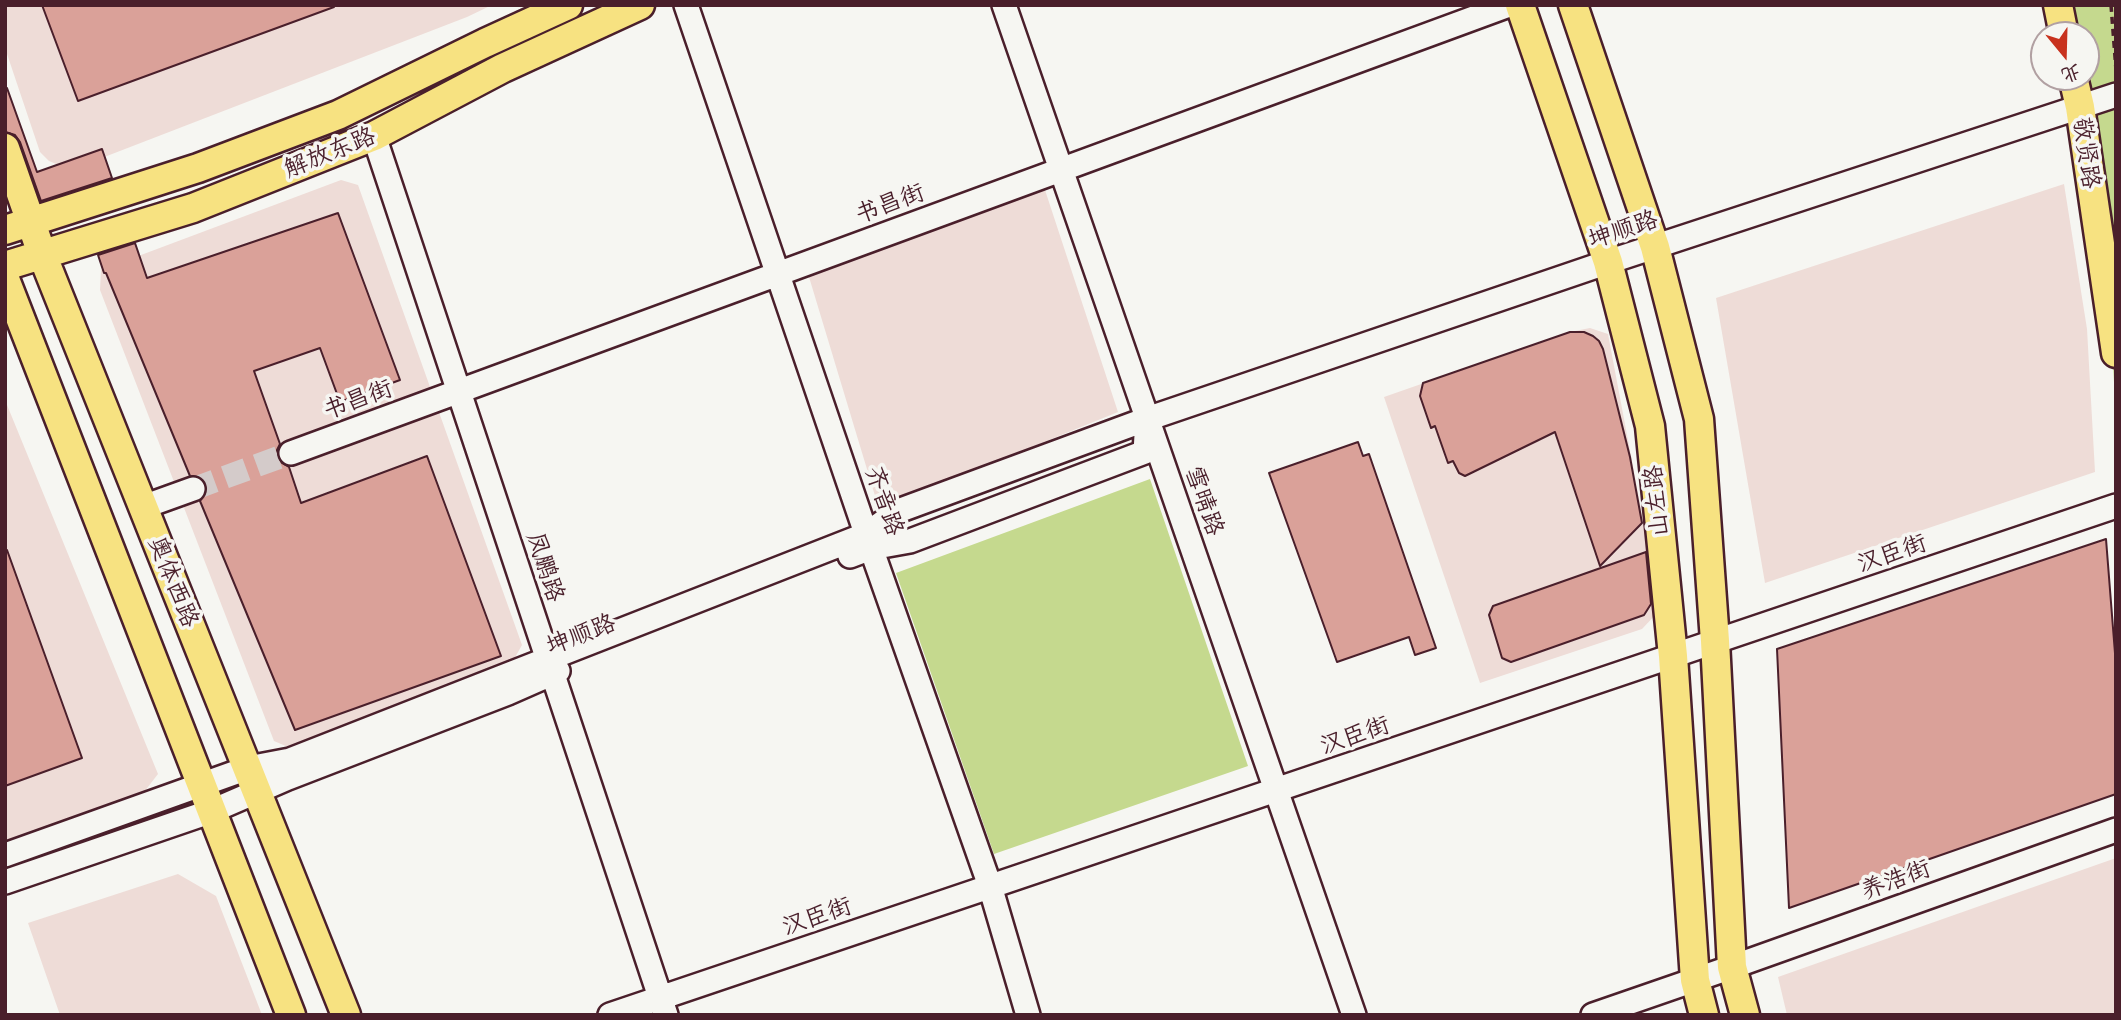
<!DOCTYPE html>
<meta charset="utf-8">
<style>
body{margin:0}
#map{position:relative;width:2121px;height:1020px;overflow:hidden;background:#f6f6f2;font-family:Delius,"LXGW WenKai TC",sans-serif}
canvas{display:block}
.frame{position:absolute;inset:0;border:7px solid #4a1f2b;pointer-events:none}
.north{position:absolute;left:2030px;top:21px;width:70px;height:70px;box-sizing:border-box;background:#f6f6f2;border:2px solid #b1a0a2;border-radius:50%;rotate:161deg;font-size:19px;font-weight:700;line-height:28px;text-align:center;color:#4a1f2b}
.north::after{content:'';display:block;margin:auto;width:24px;height:32px;background:#c8321e;clip-path:polygon(50% 0,100% 100%,50% 72%,0 100%)}
</style>
<div id="map">
<canvas width="2121" height="1020"></canvas>
<div class="frame"></div>
<div class="north">北</div>
</div>
<script>
const g = document.querySelector('canvas').getContext('2d');
g.lineJoin = 'round';
function paint(path, color) { g.fillStyle = color; g.fill(path, 'evenodd'); }
const shape = rows => new Path2D(rows.map(r => 'M' + r).join(''));
function stroke(path, color, width, dash) { g.strokeStyle = color; g.lineWidth = width; g.lineCap = dash ? 'butt' : 'round'; g.setLineDash(dash || []); g.stroke(path); }
function drawText(font, color, halo, rows, align = 'center') {
  g.font = font + ' Delius,"LXGW WenKai TC",sans-serif'; g.lineWidth = 7; g.setLineDash([]); g.textBaseline = 'middle'; g.strokeStyle = halo; g.fillStyle = color; for (const [text, x, y, turn = 0] of rows) {
    g.save(); g.translate(x, y); g.rotate((+turn || 0) * Math.PI / 180); g.textAlign = isNaN(turn) ? turn : align; if (halo) g.strokeText(text, 0, 0); g.fillText(text, 0, 0); g.restore();
  }
}
paint(shape([
 [5,5,492,5,467,17,81,166,66,168,49,161,40,152,5,48],
 [341,180,358,185,522,645,513,661,288,747,274,741,100,290,101,270],
 [2064,184,2087,329,2095,472,1765,583,1716,298],
 [1045,190,1118,412,879,509,806,267],
 [1590,328,1608,334,1660,610,1642,629,1480,683,1384,397,1570,332],
 [5,400,158,774,141,796,5,844],
 [2116,858,2116,1015,1787,1015,1778,977],
 [178,874,216,896,262,1015,60,1015,28,923]
]), '#eedcd7');
paint(shape([
 [2073,5,2116,5,2116,417,2100,139,2086,69,2086,35,2079,35],
 [1150,479,1248,766,994,854,896,573]
]), '#c5d98e');
const building = shape([
 [42,5,334,5,334,7,78,101,42,5],
 [7,88,37,172,102,149,112,178,41,201,20,142,15,135,5,132,5,89,7,88],
 [338,213,400,380,340,402,320,348,254,371,280,444,277,450,278,457,282,463,289,467,301,503,427,456,501,656,295,730,200,501,207,492,206,484,201,478,190,476,106,273,104,273,98,255,135,243,147,278,338,213],
 [1570,332,1584,332,1593,336,1599,341,1603,349,1630,457,1642,523,1600,566,1555,432,1465,476,1459,473,1453,461,1448,463,1435,426,1431,428,1420,396,1423,383,1570,332],
 [1358,442,1363,456,1369,454,1436,648,1415,655,1409,637,1337,662,1269,473,1358,442],
 [2106,539,2116,666,2116,794,1789,908,1777,649,2106,539],
 [7,550,82,758,5,786,5,551,7,550],
 [1646,552,1651,604,1644,615,1511,662,1502,658,1489,615,1493,606,1646,552]
]);
paint(building, '#daa199');
stroke(building, '#4a1f2b', 2);
stroke(shape([
 [193,489,291,453]
]), '#d4cbca', 23, [23, 11]);
const minor = shape([
 [686,5,871,548,990,886,1028,1015],
 [1004,5,1354,1015],
 [374,136,666,1015],
 [291,453,1509,5],
 [143,507,193,489],
 [850,556,871,548,910,541,1145,452,1147,419],
 [5,855,248,768,290,760,867,534,898,511,1147,419,1608,262,2116,95],
 [5,882,212,811,288,778,508,693,558,671],
 [610,1015,2116,506],
 [1593,1015,1732,967,2116,830]
]);
const major = shape([
 [1520,5,1608,262,1650,426,1673,656,1695,980,1704,1015],
 [1573,5,1655,247,1699,419,1715,641,1732,967,1745,1015],
 [2058,5,2064,35],
 [2073,77,2080,107,2116,353],
 [5,148,42,254,346,1015],
 [5,230,198,168,338,115,485,43,568,5],
 [5,266,193,208,374,136,503,68,640,5],
 [5,279,291,1015]
]);
stroke(minor, '#4a1f2b', 28);
stroke(major, '#4a1f2b', 33);
stroke(shape([
 [2111,5,2116,70]
]), '#4a1f2b', 3.5, [7, 5]);
stroke(minor, '#f6f6f2', 23);
stroke(major, '#f7e281', 28);
drawText('24px', '#4a1f2b', '#f6f6f2', [
 ["解放东路",330,153,-22],
 ["敬贤路",2086,153,82],
 ["书昌街",890,204,-20],
 ["坤顺路",1623,230,-18],
 ["书昌街",358,400,-20],
 ["齐音路",884,501,71],
 ["雪晴路",1204,501,71],
 ["山左路",1657,501,-96],
 ["汉臣街",1892,554,-19],
 ["凤鹏路",545,567,72],
 ["奥体西路",173,582,68],
 ["坤顺路",581,635,-21],
 ["汉臣街",1355,736,-19],
 ["养浩街",1896,880,-20],
 ["汉臣街",817,917,-19]
]);
</script>
